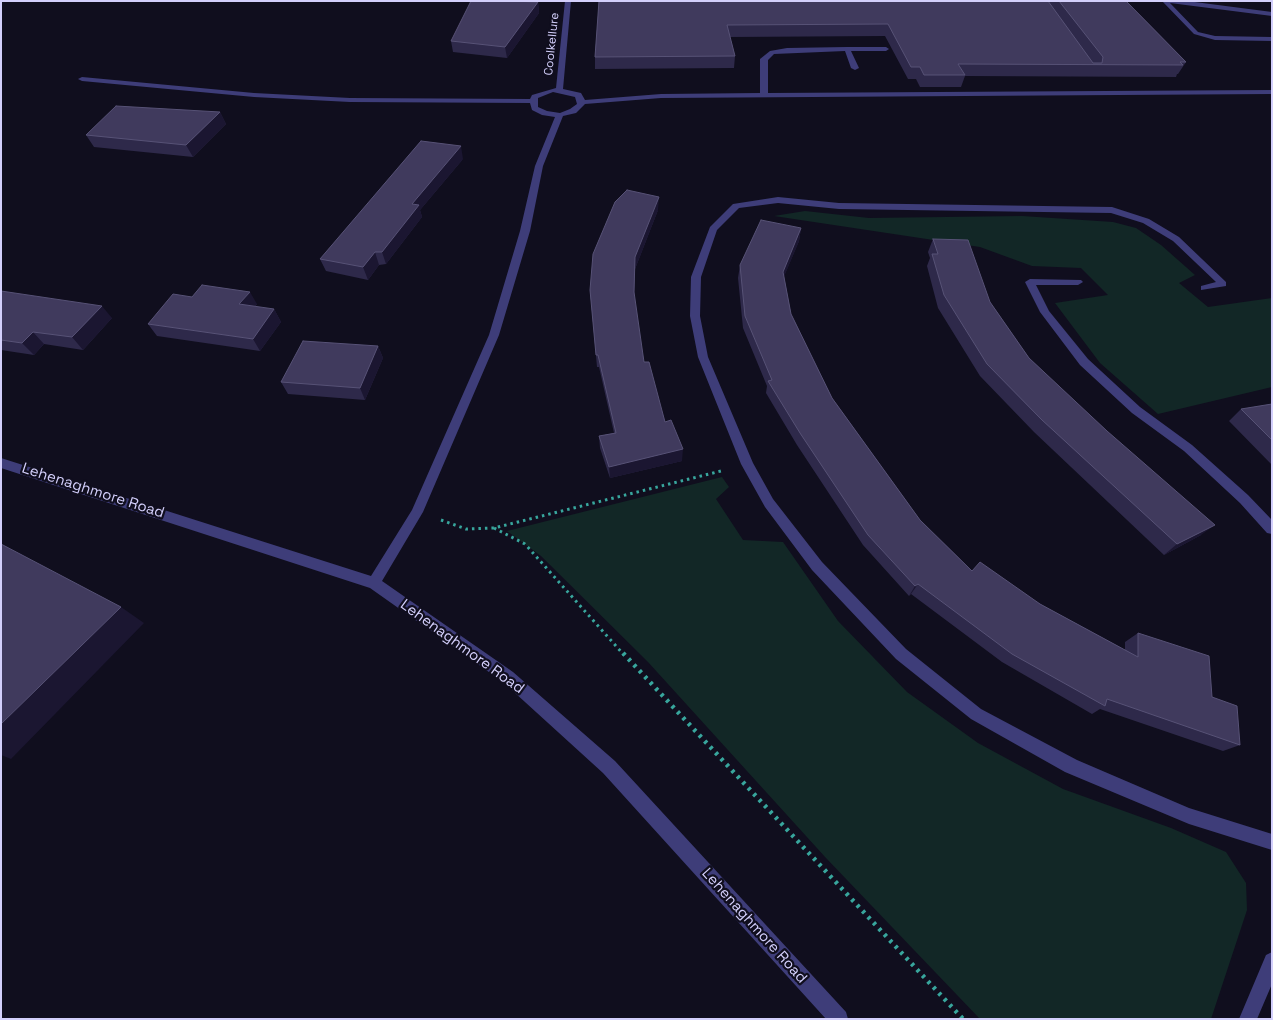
<!DOCTYPE html>
<style>
body{margin:0}
#map{position:relative;width:1273px;height:1020px;overflow:hidden;background:#100e1e;font-family:"Space Grotesk",sans-serif}
canvas{display:block}
.frame{position:absolute;inset:0;border:2px solid #d3cffb;pointer-events:none}
</style>
<div id="map">
<canvas width="1273" height="1020"></canvas>
<div class="frame"></div>
</div>
<script>
const g = document.querySelector('canvas').getContext('2d');
g.lineJoin = 'round';
function paint(path, color) { g.fillStyle = color; g.fill(path, 'evenodd'); }
const shape = rows => new Path2D(rows.map(r => 'M' + r).join(''));
function stroke(path, color, width, dash) { g.strokeStyle = color; g.lineWidth = width; g.lineCap = dash ? 'butt' : 'round'; g.setLineDash(dash || []); g.stroke(path); }
function drawText(font, color, halo, rows, align = 'center') {
  g.font = font + ' "Space Grotesk",sans-serif'; g.lineWidth = 4.5; g.setLineDash([]); g.textBaseline = 'middle'; g.strokeStyle = halo; g.fillStyle = color; for (const [text, x, y, turn = 0] of rows) {
    g.save(); g.translate(x, y); g.rotate((+turn || 0) * Math.PI / 180); g.textAlign = isNaN(turn) ? turn : align; if (halo) g.strokeText(text, 0, 0); g.fillText(text, 0, 0); g.restore();
  }
}
paint(shape([
 [805,211,869,218,1022,216,1113,222,1136,228,1161,245,1195,275,1179,283,1208,307,1272,298,1272,387,1158,414,1100,363,1055,303,1108,295,1081,268,1032,266,980,247,774,216],
 [722,477,729,487,716,499,743,540,783,542,838,621,907,692,978,743,1063,789,1171,828,1226,852,1246,883,1247,910,1211,1019,980,1019,826,858,648,662,541,556,507,531]
]), '#122726');
stroke(shape([
 [441,520,466,529,494,528,721,471],
 [494,528,525,544,624,655]
]), '#38a69d', 3, [2.5, 4]);
stroke(shape([
 [623,653,963,1019]
]), '#38a69d', 4.5, [3, 5]);
paint(shape([
 [565,1,571,1,563,89,581,93,585,100,661,94,760,93,760,59,770,51,787,48,847,47,886,47,889,49,886,51,851,51,859,68,855,70,851,68,845,51,774,54,768,60,768,93,1272,90,1272,94,661,98,585,104,576,113,563,116,543,166,530,231,499,335,423,512,382,581,513,672,615,761,846,1012,848,1019,826,1019,603,773,503,682,370,588,1,468,1,458,371,576,412,510,489,335,520,231,535,166,555,117,542,115,532,110,530,103,350,102,254,97,82,81,78,79,82,77,254,93,350,98,530,99,532,95,556,88,565,1],
 [553,92,575,97,577,104,570,109,560,113,547,111,538,107,538,98,553,92],
 [1162,1,1187,1,1272,12,1272,16,1170,3,1198,32,1215,36,1272,37,1272,41,1215,40,1194,34,1162,1],
 [778,197,839,203,1112,207,1149,219,1179,237,1226,282,1226,286,1201,290,1201,286,1216,282,1173,241,1143,223,1111,213,839,209,778,203,739,208,717,230,701,277,700,316,708,357,753,463,773,499,822,562,906,649,981,709,1077,760,1189,808,1272,834,1272,850,1189,824,1065,772,971,719,896,659,812,570,765,507,741,464,698,357,690,316,691,277,710,227,733,204,778,197],
 [1030,279,1081,280,1083,282,1078,285,1036,285,1049,311,1088,359,1140,407,1192,445,1248,495,1272,520,1272,534,1267,533,1240,503,1184,451,1132,413,1080,365,1040,312,1025,282,1030,279],
 [1272,952,1272,984,1257,1019,1239,1019,1266,955,1272,952]
]), '#3e3d79');
paint(shape([
 [514,1,538,2,539,13,507,58,453,52,451,41],
 [599,1,1126,1,1186,62,1178,74,1177,74,1176,77,965,76,961,87,920,87,916,79,908,79,885,36,730,37,735,56,734,68,595,69,595,57],
 [220,112,226,124,193,157,94,147,86,135],
 [463,159,420,210,422,217,386,264,379,265,368,280,326,271,320,259],
 [658,210,635,269,634,295,644,362,665,422,682,461,610,478,600,448,599,436,614,433,599,367,597,367,590,290],
 [801,228,799,241,784,276,791,314,832,398,920,520,972,571,1040,604,1125,650,1125,642,1138,633,1212,697,1240,745,1223,751,1100,709,1092,714,1002,662,911,594,909,596,863,545,797,445,766,393,767,386,743,328,738,278,740,265],
 [933,239,990,302,1029,358,1201,535,1164,555,1034,432,980,376,938,308,927,266,930,258,928,252],
 [1,291,112,318,83,350,44,344,34,355,1,350],
 [192,297,257,304,255,307,274,309,281,322,260,351,157,336,148,324],
 [378,346,383,358,365,400,288,394,281,382],
 [1272,404,1272,465,1229,421,1241,409]
]), '#2e294a');
paint(shape([
 [538,2,539,13,507,58,505,47],
 [220,112,226,124,193,157,186,145],
 [461,146,463,159,420,210,422,217,386,264,382,252,412,204],
 [659,197,658,210,635,269,634,305,635,257],
 [801,228,799,241,781,284,783,272],
 [375,252,379,265,368,280,363,267],
 [250,292,257,304,246,317,239,304],
 [102,306,112,318,83,350,72,337],
 [274,309,281,322,260,351,253,339],
 [33,332,44,344,34,355,22,343],
 [378,346,383,358,365,400,360,388],
 [683,449,682,461,610,478,609,467],
 [1215,525,1201,535,1164,555,1177,544],
 [918,584,911,594,909,596,915,586],
 [121,607,144,623,11,759,1,755,1,724]
]), '#1b1631');
const building = shape([
 [471,1,508,1,538,2,505,47,451,41,471,1],
 [599,1,1048,1,1093,63,1102,63,1103,57,1059,1,1126,1,1186,62,1180,62,1183,65,958,64,965,75,924,75,920,67,911,67,888,24,727,25,735,56,595,57,599,1],
 [116,106,220,112,186,145,86,135,116,106],
 [421,141,461,146,412,204,419,205,382,252,375,252,363,267,320,259,421,141],
 [627,190,659,197,635,257,634,292,644,362,649,362,665,422,671,420,683,449,609,467,599,436,616,433,598,355,596,355,590,290,593,254,615,202,627,190],
 [761,220,801,228,783,272,791,314,832,398,920,520,972,571,980,562,1040,604,1138,657,1138,633,1209,656,1212,697,1237,706,1240,745,1107,699,1105,706,1012,654,918,584,915,586,868,535,800,433,768,381,772,380,745,316,740,265,761,220],
 [933,239,968,240,990,302,1029,358,1107,431,1215,525,1177,544,1042,420,987,364,944,295,932,254,938,254,933,239],
 [202,285,250,292,239,304,274,309,253,339,148,324,173,294,192,297,202,285],
 [1,291,102,306,72,337,33,332,22,343,1,340,1,291],
 [303,341,378,346,360,388,281,382,303,341],
 [1272,404,1272,440,1241,409,1272,404],
 [1,544,121,607,1,724,1,544]
]);
paint(building, '#403a5d');
stroke(building, '#575276', 1);
drawText('12px', '#d3cffb', '#100e1e', [
 ["Coolkellure",552,44,-84]
]);
drawText('15px', '#d3cffb', '#100e1e', [
 ["Lehenaghmore Road",93,491,18],
 ["Lehenaghmore Road",462,647,36],
 ["Lehenaghmore Road",754,926,48]
]);
</script>
